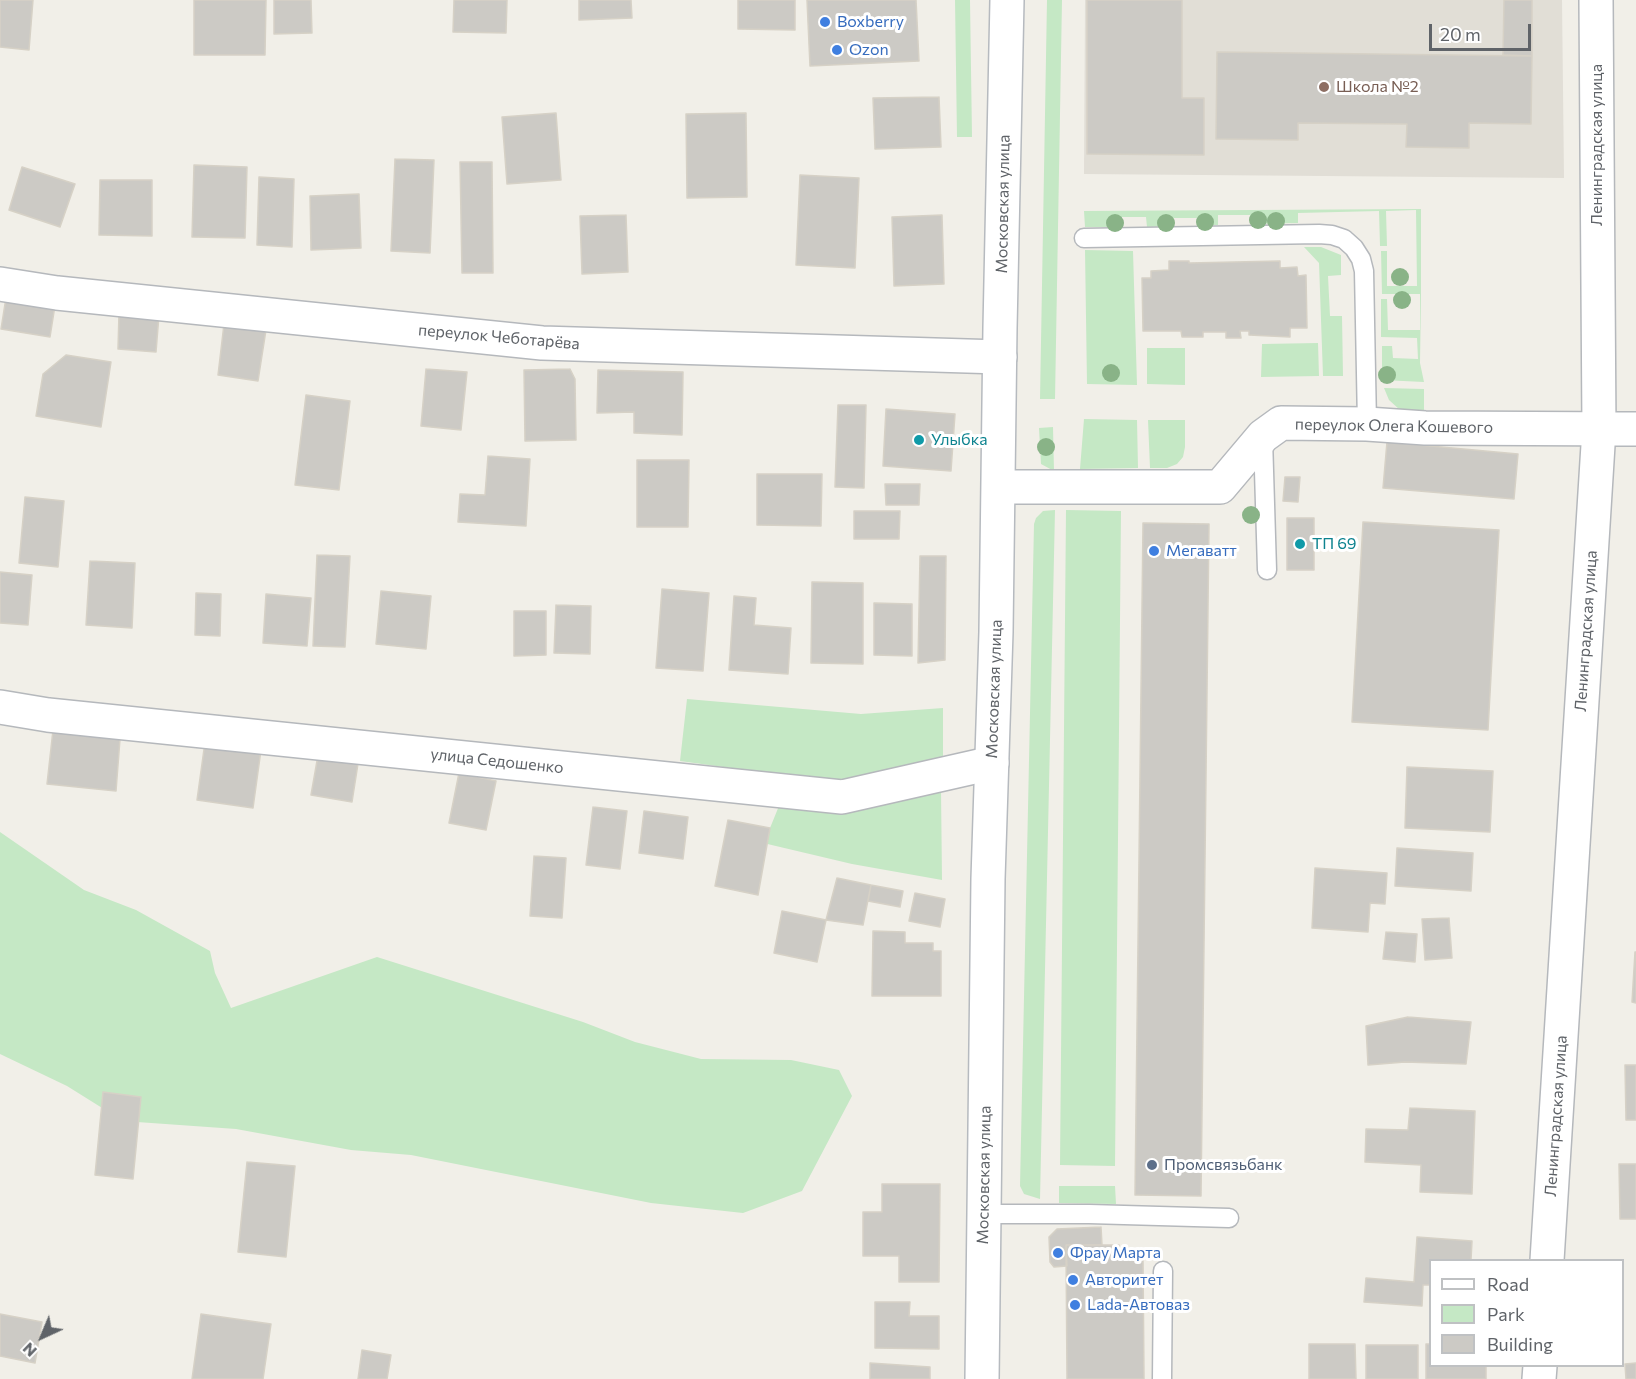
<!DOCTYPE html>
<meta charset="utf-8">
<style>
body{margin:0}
#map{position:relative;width:1636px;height:1379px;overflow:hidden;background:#f1efe8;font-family:Commissioner,sans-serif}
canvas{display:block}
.legend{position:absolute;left:1429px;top:1259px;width:195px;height:108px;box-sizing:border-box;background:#fff;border:2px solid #bfc1c3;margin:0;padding:8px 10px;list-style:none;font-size:18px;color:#5f6368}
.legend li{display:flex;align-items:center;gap:12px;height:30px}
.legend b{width:30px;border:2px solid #bfc1c3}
.north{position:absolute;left:12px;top:1307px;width:60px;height:60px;-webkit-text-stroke:4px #fff;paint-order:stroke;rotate:224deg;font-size:16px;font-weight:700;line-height:24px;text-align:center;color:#5f6368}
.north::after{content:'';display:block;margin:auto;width:21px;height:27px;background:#5f6368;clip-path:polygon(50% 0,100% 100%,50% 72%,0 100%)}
.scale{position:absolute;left:1429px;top:24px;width:102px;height:27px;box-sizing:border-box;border:3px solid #5f6368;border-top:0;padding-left:8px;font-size:18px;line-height:21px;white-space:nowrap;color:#5f6368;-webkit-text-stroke:4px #fff;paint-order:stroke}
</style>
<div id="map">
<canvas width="1636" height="1379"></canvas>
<ul class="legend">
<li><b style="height:8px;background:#fff"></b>Road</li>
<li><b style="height:16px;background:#c5e8c5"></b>Park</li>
<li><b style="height:16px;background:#cccac5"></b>Building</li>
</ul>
<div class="north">N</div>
<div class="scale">20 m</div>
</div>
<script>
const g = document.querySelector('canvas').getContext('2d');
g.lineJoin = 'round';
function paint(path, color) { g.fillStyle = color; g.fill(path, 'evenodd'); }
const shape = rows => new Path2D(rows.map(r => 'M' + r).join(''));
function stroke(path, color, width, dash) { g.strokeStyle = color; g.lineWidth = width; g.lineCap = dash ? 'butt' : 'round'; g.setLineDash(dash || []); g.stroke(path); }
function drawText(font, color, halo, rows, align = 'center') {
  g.font = font + ' Commissioner,sans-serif'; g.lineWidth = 6; g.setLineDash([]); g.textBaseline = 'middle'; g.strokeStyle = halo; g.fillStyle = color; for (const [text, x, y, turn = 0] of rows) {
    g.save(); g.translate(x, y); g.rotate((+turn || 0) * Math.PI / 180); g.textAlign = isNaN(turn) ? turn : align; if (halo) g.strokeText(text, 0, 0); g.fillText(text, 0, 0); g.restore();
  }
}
paint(shape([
 [1085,0,1562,0,1564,178,1084,174]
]), '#e1ded6');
paint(shape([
 [955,0,970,0,972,137,957,137],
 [1047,0,1062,0,1055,399,1040,399],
 [1421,209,1421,294,1420,363,1424,382,1382,380,1382,346,1392,346,1393,358,1418,359,1417,338,1381,337,1381,299,1387,299,1388,330,1420,330,1420,294,1382,294,1381,251,1387,251,1387,286,1417,286,1416,210,1386,211,1387,246,1380,246,1379,211,1298,213,1298,223,1250,224,1250,215,1218,215,1218,225,1201,225,1200,218,1174,218,1174,226,1147,227,1146,217,1122,217,1122,227,1085,227,1084,211],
 [1304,247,1321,247,1341,255,1341,275,1328,276,1330,316,1342,316,1343,376,1323,376,1319,263],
 [1085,250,1133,251,1137,385,1087,384],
 [1318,343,1319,376,1261,377,1262,344],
 [1147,348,1185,348,1185,385,1147,384],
 [1384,388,1424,389,1424,411,1400,410,1389,400],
 [1084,419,1137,420,1138,468,1080,469],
 [1148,420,1185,420,1185,447,1183,457,1177,464,1167,468,1150,468],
 [1053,427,1054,471,1041,464,1039,428],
 [1055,510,1040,1199,1024,1194,1020,1186,1034,524,1036,518,1043,511],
 [1066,510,1121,511,1115,1166,1060,1165],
 [687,699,861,714,943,708,943,762,839,783,680,761],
 [941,790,942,880,852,864,759,842,770,828,781,801],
 [0,832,84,890,136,910,210,951,215,973,231,1008,377,957,583,1022,635,1042,701,1059,791,1060,839,1070,852,1096,802,1191,743,1213,651,1203,411,1155,351,1150,236,1129,123,1121,67,1086,0,1054],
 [1059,1186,1115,1186,1116,1204,1059,1203]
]), '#c5e8c5');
const building = shape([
 [0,0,33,0,29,50,0,47,0,0],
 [194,0,266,0,265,55,194,55,194,0],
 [274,0,311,0,312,33,274,34,274,0],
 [454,0,507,0,506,33,453,32,454,0],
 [579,0,631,0,632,18,579,20,579,0],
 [738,0,795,0,795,30,738,29,738,0],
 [807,0,916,0,919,61,810,66,807,0],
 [1087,0,1182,0,1182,98,1204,98,1204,155,1087,154,1087,0],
 [1504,0,1532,0,1532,56,1503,55,1504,0],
 [1217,52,1532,56,1531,124,1469,123,1469,148,1406,147,1407,124,1298,123,1298,140,1216,139,1217,52],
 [939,97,941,147,875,149,873,98,939,97],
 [556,113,561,180,507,184,502,117,556,113],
 [746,113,747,197,687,198,686,114,746,113],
 [395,159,434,160,430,253,391,251,395,159],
 [460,162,492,162,493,273,462,273,460,162],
 [194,165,247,167,245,238,192,237,194,165],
 [22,167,75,184,60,227,9,210,22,167],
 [800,175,859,178,855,268,796,265,800,175],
 [259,177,294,179,292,247,257,245,259,177],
 [100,180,152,180,152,236,99,235,100,180],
 [359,194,361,248,311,250,310,196,359,194],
 [626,215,628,272,582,274,580,216,626,215],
 [942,215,944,284,894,286,892,217,942,215],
 [1169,261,1189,261,1189,263,1280,261,1280,268,1297,267,1298,276,1306,275,1307,328,1290,328,1290,337,1249,335,1249,331,1240,331,1241,338,1226,338,1226,332,1203,332,1203,337,1182,337,1181,331,1143,331,1142,278,1151,278,1151,271,1169,270,1169,261],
 [8,285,57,293,50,337,1,329,8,285],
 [119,313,159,315,156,352,118,349,119,313],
 [224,324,266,330,258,381,218,375,224,324],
 [66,355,111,362,101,427,36,416,43,374,66,355],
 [426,369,467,372,461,430,421,426,426,369],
 [570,369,575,379,576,440,525,441,524,370,570,369],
 [598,370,683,372,682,435,634,433,634,412,597,413,598,370],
 [306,395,350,401,339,490,295,485,306,395],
 [838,405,866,405,864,488,835,487,838,405],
 [886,409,955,414,951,471,883,466,886,409],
 [1387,442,1518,454,1514,499,1383,488,1387,442],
 [488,456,530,459,526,526,458,522,460,494,485,495,488,456],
 [637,460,689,460,688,527,637,527,637,460],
 [757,474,822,474,821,526,757,525,757,474],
 [1285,477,1300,477,1298,502,1283,501,1285,477],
 [885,484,920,484,919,505,886,505,885,484],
 [25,497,64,501,58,567,19,563,25,497],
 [854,511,900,511,899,539,854,539,854,511],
 [1287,518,1314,518,1314,570,1287,570,1287,518],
 [1363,522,1499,530,1488,730,1352,722,1363,522],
 [1143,523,1209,524,1201,1196,1135,1195,1143,523],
 [317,555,350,556,345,647,313,646,317,555],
 [920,556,946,556,945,660,918,663,920,556],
 [90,561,135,563,132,628,86,625,90,561],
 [0,572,32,575,28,625,0,623,0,572],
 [812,582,863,583,863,664,811,663,812,582],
 [662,589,709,593,703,671,656,668,662,589],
 [381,591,431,596,426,649,376,644,381,591],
 [196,593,221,594,220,636,195,635,196,593],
 [266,594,311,598,307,646,263,643,266,594],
 [734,596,756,598,754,625,791,628,788,674,729,670,734,596],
 [874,603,912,604,912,656,874,655,874,603],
 [556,605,591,606,590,654,554,653,556,605],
 [514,611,546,611,546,655,514,656,514,611],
 [53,730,120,739,116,791,47,784,53,730],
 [205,742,261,750,253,808,197,800,205,742],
 [320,744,360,751,352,802,311,795,320,744],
 [1407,767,1493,771,1490,832,1405,828,1407,767],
 [459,773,496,781,486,830,449,823,459,773],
 [593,807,627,811,620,869,586,865,593,807],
 [644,811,688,817,683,859,639,853,644,811],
 [728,820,770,828,758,895,715,886,728,820],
 [1397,848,1473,853,1471,891,1395,886,1397,848],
 [534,856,566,858,562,918,530,916,534,856],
 [1315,868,1387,873,1385,904,1370,903,1368,932,1312,928,1315,868],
 [837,878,871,885,863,925,826,920,837,878],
 [871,885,903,891,900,907,868,901,871,885],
 [915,893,945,899,940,927,909,921,915,893],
 [782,911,826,920,817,962,774,953,782,911],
 [1449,918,1452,958,1425,960,1422,919,1449,918],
 [873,931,905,932,905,943,933,943,933,951,941,951,941,996,872,996,873,931],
 [1386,932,1417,934,1415,962,1383,959,1386,932],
 [1635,952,1636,952,1636,1003,1632,1002,1635,952],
 [1408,1017,1471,1022,1466,1064,1405,1062,1368,1065,1366,1026,1408,1017],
 [1625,1065,1636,1065,1636,1120,1626,1120,1625,1065],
 [103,1092,141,1097,133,1179,95,1175,103,1092],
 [1410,1108,1475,1111,1472,1194,1420,1192,1421,1165,1365,1162,1366,1129,1408,1130,1410,1108],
 [247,1162,295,1166,286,1257,238,1252,247,1162],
 [1619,1164,1636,1164,1636,1219,1620,1219,1619,1164],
 [882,1184,940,1184,939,1282,899,1282,899,1256,863,1256,863,1212,882,1212,882,1184],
 [1101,1227,1102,1245,1066,1245,1067,1266,1054,1267,1050,1262,1049,1237,1057,1229,1101,1227],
 [1417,1237,1472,1241,1471,1260,1430,1260,1430,1285,1423,1285,1422,1306,1364,1302,1366,1278,1414,1282,1417,1237],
 [1066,1245,1119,1245,1119,1259,1143,1259,1144,1379,1067,1379,1066,1245],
 [875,1302,910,1302,909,1316,939,1316,939,1349,875,1348,875,1302],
 [0,1314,42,1322,35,1363,0,1356,0,1314],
 [201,1314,271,1324,263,1379,192,1379,201,1314],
 [1309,1344,1355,1344,1356,1379,1309,1379,1309,1344],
 [1426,1344,1430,1344,1430,1366,1486,1366,1486,1379,1426,1379,1426,1344],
 [1366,1345,1418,1345,1418,1379,1366,1379,1366,1345],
 [362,1350,391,1355,387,1379,358,1379,362,1350],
 [870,1363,930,1367,930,1379,870,1379,870,1363],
 [1636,1363,1636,1379,1626,1379,1625,1364,1636,1363]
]);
paint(building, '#cccac5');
stroke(building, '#d6d1c6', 1.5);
const lane = shape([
 [1084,238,1319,234,1332,235,1344,239,1354,248,1361,259,1364,271,1367,424],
 [1263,438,1267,570],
 [983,1214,1089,1214,1229,1218],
 [1162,1379,1163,1271]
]);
const street = shape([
 [0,284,57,293,542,343,1000,357],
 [999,487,1220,487,1263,436,1281,423,1367,424,1425,428,1636,429],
 [0,707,48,715,842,797,992,763],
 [1547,1260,1599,429,1596,0],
 [1539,1379,1540,1366]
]);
const secondary = shape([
 [982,1379,988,879,996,632,1000,328,1007,0]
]);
stroke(lane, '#b5b8bc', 21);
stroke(street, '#b5b8bc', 36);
stroke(secondary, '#b6babf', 36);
stroke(lane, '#fff', 18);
stroke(street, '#fff', 33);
stroke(secondary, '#fff', 33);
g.fillStyle = '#89b387';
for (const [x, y] of [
 [1258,220],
 [1276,221],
 [1205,222],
 [1115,223],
 [1166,223],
 [1400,277],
 [1402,300],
 [1111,373],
 [1387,375],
 [1046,447],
 [1251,515]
]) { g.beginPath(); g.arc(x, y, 9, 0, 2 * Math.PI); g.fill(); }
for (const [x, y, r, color] of [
 [825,22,6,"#3f7fe0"],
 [837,50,6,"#3f7fe0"],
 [1324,87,6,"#8d6e63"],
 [919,440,6,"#0f9aa8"],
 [1300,544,6,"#0f9aa8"],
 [1154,551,6,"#3f7fe0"],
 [1152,1165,6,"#5c6f8a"],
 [1058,1253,6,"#3f7fe0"],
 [1073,1280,6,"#3f7fe0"],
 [1075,1305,6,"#3f7fe0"]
]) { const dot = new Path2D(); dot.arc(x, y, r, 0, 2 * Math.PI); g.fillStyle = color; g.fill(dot); stroke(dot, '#fff', 2); }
drawText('16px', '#366cbe', '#fff', [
 ["Boxberry",837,22],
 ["Ozon",849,50],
 ["Мегаватт",1166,551],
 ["Фрау Марта",1070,1253],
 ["Авторитет",1085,1280],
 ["Lada-Автоваз",1087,1305]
], 'left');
drawText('16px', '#785e54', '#fff', [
 ["Школа №2",1336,87]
], 'left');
drawText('16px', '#5f6368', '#fff', [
 ["Ленинградская улица",1597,145,-90],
 ["Московская улица",1003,204,-89],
 ["переулок Чеботарёва",499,337,5],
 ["переулок Олега Кошевого",1394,426,1],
 ["Ленинградская улица",1586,631,-86],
 ["Московская улица",994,689,-88],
 ["улица Седошенко",497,761,6],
 ["Ленинградская улица",1556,1116,-86],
 ["Московская улица",984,1175,-89]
]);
drawText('16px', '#0d838f', '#fff', [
 ["Улыбка",931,440],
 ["ТП 69",1312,544]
], 'left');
drawText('16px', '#4e5e75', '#fff', [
 ["Промсвязьбанк",1164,1165]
], 'left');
</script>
